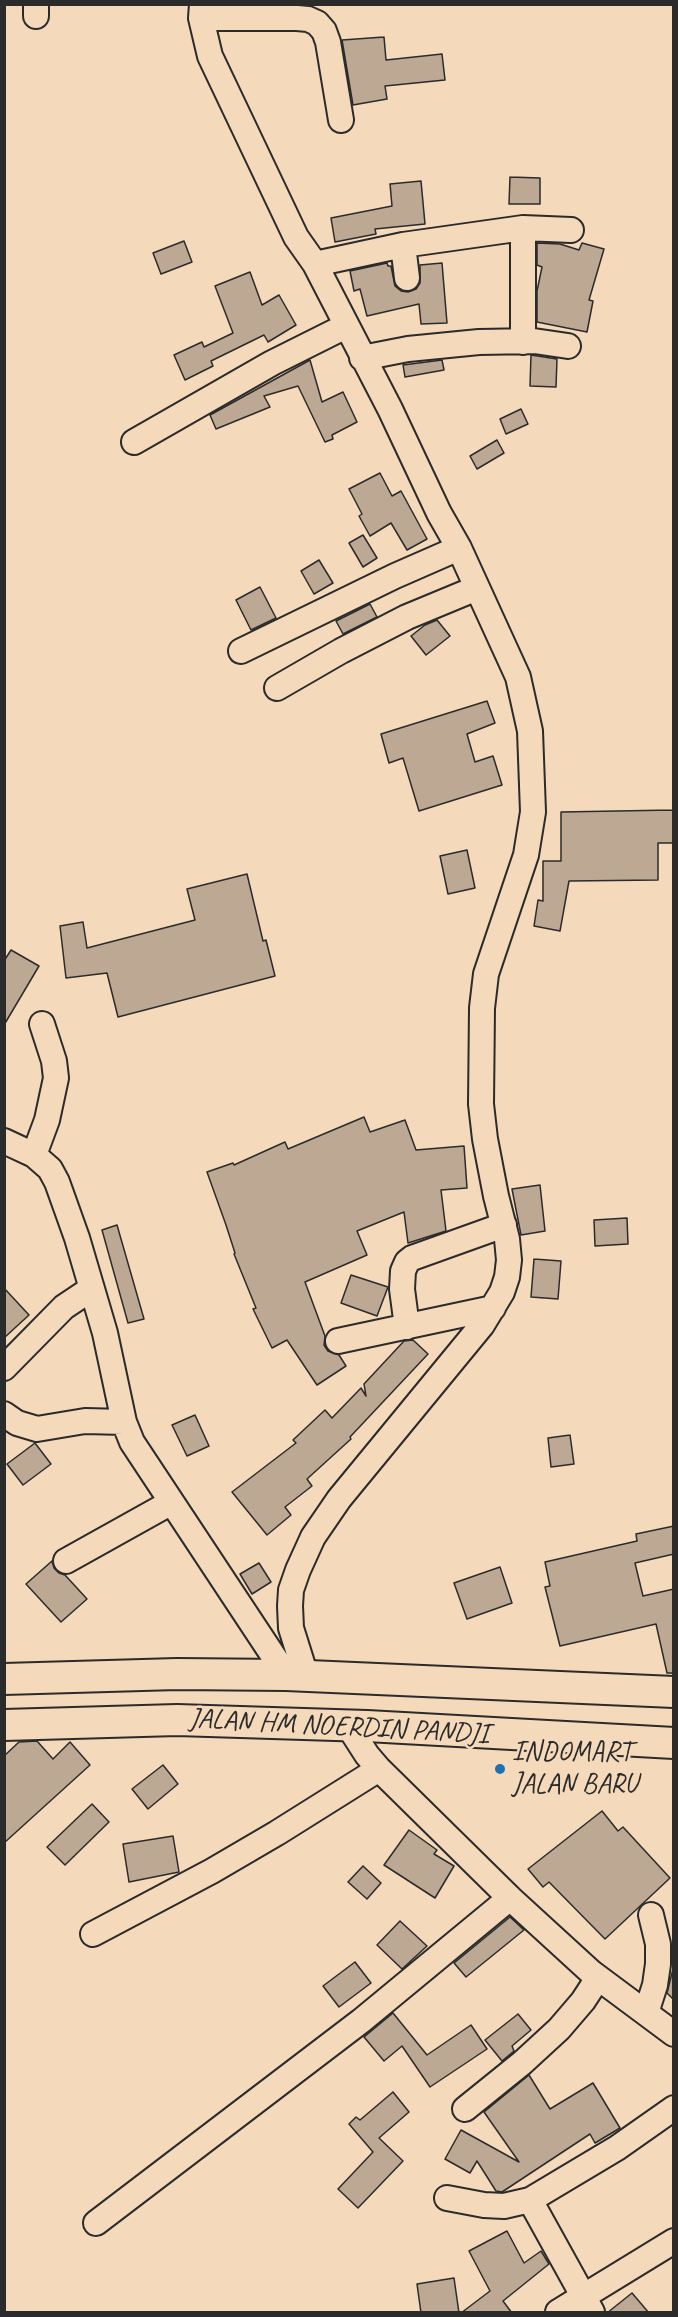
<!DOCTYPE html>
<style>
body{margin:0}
#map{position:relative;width:678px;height:2317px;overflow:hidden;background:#f4d9bb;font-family:Caveat,sans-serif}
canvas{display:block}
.frame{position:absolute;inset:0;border:6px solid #2b2b2b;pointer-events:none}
</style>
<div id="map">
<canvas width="678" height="2317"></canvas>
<div class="frame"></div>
</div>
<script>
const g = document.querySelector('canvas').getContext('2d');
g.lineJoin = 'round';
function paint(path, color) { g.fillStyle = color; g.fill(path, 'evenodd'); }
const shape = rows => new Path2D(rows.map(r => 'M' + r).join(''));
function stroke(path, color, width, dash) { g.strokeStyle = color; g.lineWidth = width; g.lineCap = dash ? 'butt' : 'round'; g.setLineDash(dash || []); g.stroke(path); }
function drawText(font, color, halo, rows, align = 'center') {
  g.font = font + ' Caveat,sans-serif'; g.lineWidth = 5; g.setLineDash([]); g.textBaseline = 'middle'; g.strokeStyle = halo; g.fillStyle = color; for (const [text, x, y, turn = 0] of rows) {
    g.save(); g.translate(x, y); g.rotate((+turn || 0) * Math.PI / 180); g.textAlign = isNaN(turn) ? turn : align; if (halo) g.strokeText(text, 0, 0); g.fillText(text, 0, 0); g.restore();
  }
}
const building = shape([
 [384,37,386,60,442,54,445,80,385,86,387,99,353,105,342,40,384,37],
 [510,177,540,178,540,204,509,204,510,177],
 [421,181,425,224,375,229,376,234,335,242,331,218,392,206,390,184,421,181],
 [184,241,192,262,161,274,153,253,184,241],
 [537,243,560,244,579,250,582,243,604,249,589,300,593,301,587,332,537,322,537,291,542,267,537,265,537,243],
 [387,263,388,266,391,266,395,286,401,291,408,292,416,289,420,283,420,265,442,263,447,323,421,324,419,304,367,316,360,289,354,291,350,271,387,263],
 [250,272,262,305,279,295,296,325,268,342,264,335,211,361,213,366,185,380,174,355,202,342,204,347,233,333,215,286,250,272],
 [531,355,557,359,556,387,530,386,531,355],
 [310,360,322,402,343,392,357,422,332,435,333,439,325,442,298,386,264,396,270,407,216,429,210,415,310,360],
 [442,360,444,370,405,377,403,365,442,360],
 [521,409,528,424,506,434,500,419,521,409],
 [497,440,504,453,477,469,470,456,497,440],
 [380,473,392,496,401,491,427,539,407,550,391,523,370,536,359,516,362,514,349,489,380,473],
 [363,535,377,558,363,567,349,543,363,535],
 [319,560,333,583,314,594,301,571,319,560],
 [260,587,276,618,251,630,236,600,260,587],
 [370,604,377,617,343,634,336,621,370,604],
 [437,620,450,636,426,655,411,636,425,625,437,620],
 [487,701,495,723,467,734,475,762,493,756,502,785,419,811,403,758,389,763,381,734,487,701],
 [673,810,674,843,658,843,658,880,569,881,560,931,534,926,538,900,543,901,543,861,561,861,561,812,673,810],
 [467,850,475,888,448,894,440,856,467,850],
 [247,874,263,941,266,940,275,976,118,1017,107,973,66,978,60,926,83,922,87,948,195,920,187,889,247,874],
 [11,950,39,966,4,1025,4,961,11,950],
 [364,1117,370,1132,405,1120,416,1150,464,1146,467,1188,441,1190,446,1231,408,1243,404,1212,357,1231,367,1255,305,1282,325,1336,324,1345,328,1351,339,1355,346,1366,317,1385,287,1340,272,1348,253,1309,256,1308,234,1254,235,1253,226,1225,207,1172,233,1163,234,1165,285,1142,288,1149,364,1117],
 [540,1185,545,1231,521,1235,512,1189,540,1185],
 [627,1218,628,1244,595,1246,594,1220,627,1218],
 [117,1225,144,1319,128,1323,102,1230,117,1225],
 [534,1259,561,1261,558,1299,531,1297,534,1259],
 [351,1275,388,1287,377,1316,341,1303,351,1275],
 [4,1288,29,1315,4,1338,4,1288],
 [413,1340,428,1354,350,1437,351,1439,307,1479,312,1486,285,1507,291,1515,267,1535,232,1492,296,1443,293,1440,325,1410,332,1418,361,1388,366,1396,364,1384,404,1341,413,1340],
 [195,1415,209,1446,187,1456,172,1425,195,1415],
 [570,1435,574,1464,551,1467,548,1438,570,1435],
 [35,1443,51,1464,23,1485,7,1464,35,1443],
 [674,1526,674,1554,635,1563,643,1596,674,1589,674,1673,667,1673,656,1624,560,1646,545,1587,550,1586,545,1562,637,1541,636,1534,674,1526],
 [52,1561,54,1568,59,1573,65,1575,87,1599,61,1622,26,1584,52,1561],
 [259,1563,271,1582,252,1594,240,1574,259,1563],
 [500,1567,512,1603,467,1619,454,1583,500,1567],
 [37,1741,53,1759,70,1742,90,1765,4,1843,4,1756,19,1742,37,1741],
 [163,1765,178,1784,148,1809,132,1789,163,1765],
 [92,1804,109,1822,65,1865,47,1847,92,1804],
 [602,1811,618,1831,623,1827,670,1878,605,1939,549,1882,543,1887,528,1869,602,1811],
 [409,1830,437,1850,434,1854,454,1866,435,1898,384,1865,409,1830],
 [173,1836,179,1872,129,1882,123,1844,173,1836],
 [363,1866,381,1883,367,1899,348,1882,363,1866],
 [510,1917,524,1930,466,1977,454,1963,510,1917],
 [400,1921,427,1946,402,1969,377,1945,400,1921],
 [355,1962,371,1983,339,2007,323,1986,355,1962],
 [674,1965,674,2000,667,1993,674,1965],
 [393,2013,427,2055,471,2025,487,2049,430,2087,402,2046,384,2061,364,2037,393,2013],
 [518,2014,531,2030,512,2046,514,2051,502,2061,485,2040,518,2014],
 [529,2075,550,2109,593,2083,620,2128,595,2143,590,2134,502,2192,496,2191,477,2161,470,2173,445,2159,461,2130,519,2162,484,2112,529,2075],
 [393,2092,409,2112,379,2138,403,2161,358,2208,338,2189,373,2152,349,2124,356,2117,360,2120,393,2092],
 [507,2231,524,2263,541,2251,549,2264,503,2301,512,2313,461,2313,490,2291,469,2251,507,2231],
 [454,2278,459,2313,421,2313,417,2284,454,2278],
 [632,2293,649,2313,607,2313,632,2293]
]);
paint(building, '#bca893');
stroke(building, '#2b2b2b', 1.5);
const minor = shape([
 [36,4,36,16],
 [202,4,201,18,210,56,296,237,315,264,390,409,439,513,459,548,518,677,530,731,533,812,526,855,486,974,482,1008,481,1104,485,1139,496,1196,507,1239,509,1260,507,1277,502,1292,482,1325,339,1499,313,1537,298,1570,291,1590,290,1606,291,1628,306,1676],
 [201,18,297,18,308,19,317,23,324,31,328,42,341,120],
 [523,228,523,342],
 [403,245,407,278],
 [315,264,403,245,523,228,571,230],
 [362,358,408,349,479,342,534,341,568,346],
 [134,442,272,363,346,326],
 [241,651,395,576,459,548],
 [277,688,341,651,407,617,477,588],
 [4,1141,34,1155,50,1169,57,1182,77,1238,105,1333,124,1422,132,1442,286,1675],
 [34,1155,47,1120,56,1078,54,1061,42,1024],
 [407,1327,402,1289,403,1271,407,1262,412,1258,504,1225],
 [338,1341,493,1308],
 [4,1368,64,1307,91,1289],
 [4,1414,17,1423,37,1429,85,1421,124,1422],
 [66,1561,170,1503],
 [349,1727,367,1755,379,1769,510,1898,592,1973,674,2034],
 [93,1934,212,1871,277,1833,379,1769],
 [646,2013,655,1985,658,1964,658,1944,651,1915],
 [465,2109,522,2063,559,2029,583,2001,598,1978],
 [447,2198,484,2205,504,2206,530,2200,617,2148,674,2108],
 [530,2200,592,2312],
 [96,2223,361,2021,510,1898],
 [558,2312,674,2241]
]);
const major = shape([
 [4,1679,177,1674,286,1675,674,1692],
 [4,1725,177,1720,367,1726,674,1743]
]);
stroke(minor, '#2b2b2b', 28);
stroke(major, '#2b2b2b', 34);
stroke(minor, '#f4d9bb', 24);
stroke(major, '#f4d9bb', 30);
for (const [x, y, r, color] of [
 [500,1769,6,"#1f6fb2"]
]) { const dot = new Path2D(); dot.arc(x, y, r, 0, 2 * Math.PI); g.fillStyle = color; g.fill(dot); stroke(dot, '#f4d9bb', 2); }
drawText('28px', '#2b2b2b', '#f4d9bb', [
 ["JALAN HM NOERDIN PANDJI",339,1727,3]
]);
drawText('28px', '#2b2b2b', '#f4d9bb', [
 ["INDOMART",512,1753],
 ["JALAN BARU",512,1785]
], 'left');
</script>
